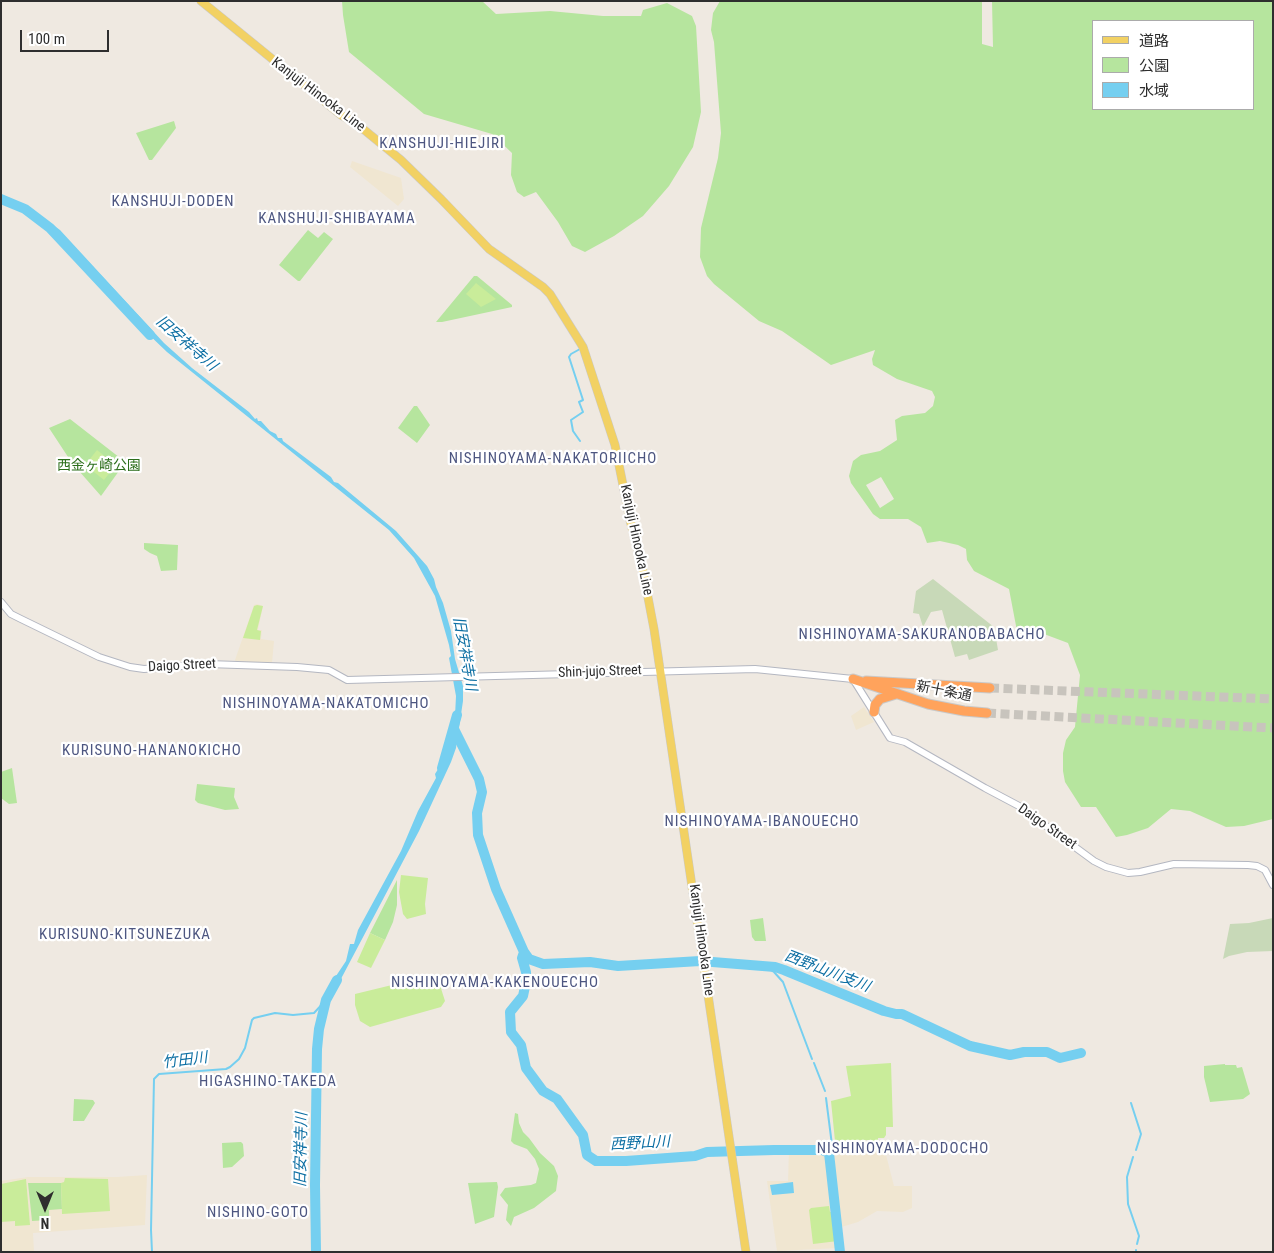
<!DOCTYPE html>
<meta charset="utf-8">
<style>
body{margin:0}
#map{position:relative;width:1274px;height:1253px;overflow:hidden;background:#efe9e1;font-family:"Roboto Condensed","Noto Sans JP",sans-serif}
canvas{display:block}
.frame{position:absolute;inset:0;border:2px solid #2e2e2e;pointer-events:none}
.legend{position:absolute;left:1092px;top:20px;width:162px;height:90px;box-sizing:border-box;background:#fff;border:1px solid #ababab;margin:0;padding:6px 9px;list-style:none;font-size:15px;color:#2e2e2e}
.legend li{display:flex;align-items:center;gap:10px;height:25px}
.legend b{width:25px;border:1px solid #ababab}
.north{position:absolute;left:20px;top:1183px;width:50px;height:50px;-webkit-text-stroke:4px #fff;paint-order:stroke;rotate:180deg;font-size:14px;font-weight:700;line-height:20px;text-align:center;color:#2e2e2e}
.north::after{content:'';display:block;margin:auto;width:18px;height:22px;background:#2e2e2e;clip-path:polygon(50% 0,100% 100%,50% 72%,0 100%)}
.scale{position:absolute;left:20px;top:30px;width:89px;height:22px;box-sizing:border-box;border:2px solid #2e2e2e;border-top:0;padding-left:6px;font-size:15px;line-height:18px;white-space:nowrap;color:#2e2e2e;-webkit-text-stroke:4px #fff;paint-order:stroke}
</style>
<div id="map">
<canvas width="1274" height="1253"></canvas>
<div class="frame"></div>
<ul class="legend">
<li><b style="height:6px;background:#f2d163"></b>道路</li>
<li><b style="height:14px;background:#b6e59e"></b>公園</li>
<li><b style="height:14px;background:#75cff0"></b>水域</li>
</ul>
<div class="north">N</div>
<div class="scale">100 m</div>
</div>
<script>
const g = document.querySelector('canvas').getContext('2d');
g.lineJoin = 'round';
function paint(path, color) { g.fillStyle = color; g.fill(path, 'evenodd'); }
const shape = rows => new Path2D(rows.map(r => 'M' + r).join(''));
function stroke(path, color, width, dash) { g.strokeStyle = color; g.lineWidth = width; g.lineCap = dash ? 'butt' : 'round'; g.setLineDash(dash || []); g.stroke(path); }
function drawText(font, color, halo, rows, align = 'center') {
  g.font = font + ' "Roboto Condensed","Noto Sans JP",sans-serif'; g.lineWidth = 4.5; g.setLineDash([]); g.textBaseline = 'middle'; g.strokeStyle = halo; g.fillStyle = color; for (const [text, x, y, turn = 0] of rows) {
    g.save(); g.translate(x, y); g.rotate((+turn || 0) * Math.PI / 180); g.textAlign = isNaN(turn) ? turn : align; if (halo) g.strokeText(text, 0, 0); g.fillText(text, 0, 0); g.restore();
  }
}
paint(shape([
 [352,161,401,178,404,199,398,206,350,167],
 [257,604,263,606,258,630,262,630,261,639,274,641,272,663,236,662,235,660,254,605],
 [864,707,874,722,856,730,851,716],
 [830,1150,839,1153,885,1151,894,1186,912,1186,912,1208,903,1212,877,1211,858,1222,838,1228,839,1248,777,1251,767,1181,788,1181,789,1151],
 [147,1175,145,1225,33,1233,34,1252,1,1252,1,1181,28,1177,117,1177]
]), '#f0e6d1');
paint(shape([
 [342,1,482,1,496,14,550,11,603,16,641,16,643,10,667,3,692,16,696,26,701,112,693,147,669,186,643,216,614,236,585,252,572,246,558,222,536,192,524,197,517,192,511,175,512,153,492,134,424,114,349,52,343,15],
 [720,1,982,1,982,44,993,47,992,1,1273,1,1273,819,1244,826,1226,827,1190,811,1171,809,1148,828,1127,835,1116,837,1096,807,1081,807,1065,782,1063,771,1063,753,1066,740,1075,727,1080,675,1068,643,1044,634,1017,631,1009,589,974,571,967,560,966,549,958,545,940,541,927,543,921,527,908,519,880,519,873,514,851,483,849,476,853,461,861,455,880,451,897,440,895,420,902,416,925,413,933,406,935,397,932,391,897,379,873,365,872,359,875,350,831,365,782,331,759,321,714,284,707,276,700,257,701,228,718,158,721,133,714,42,711,30,713,13],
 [1093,21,1253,21,1253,109,1093,109],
 [881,477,894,499,880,508,866,485],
 [174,121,176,128,152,160,149,160,136,133],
 [308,230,318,238,324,232,333,239,300,281,298,281,279,265],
 [474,276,477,276,512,305,512,307,442,322,436,322],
 [414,406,417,406,430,425,417,443,398,428],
 [70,419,124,461,124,464,101,496,72,463,49,428],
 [144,543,178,545,177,570,161,571,157,556,150,553,144,549],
 [12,768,17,803,9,804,1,798,1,772],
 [197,784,235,788,234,797,239,809,225,810,198,803,195,800],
 [397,880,397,905,393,922,385,940,370,933],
 [763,918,766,941,755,941,752,937,750,920],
 [1225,1064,1225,1065,1236,1065,1237,1068,1242,1067,1250,1094,1243,1099,1210,1102,1204,1077,1204,1066],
 [74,1099,93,1100,95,1103,84,1121,73,1121],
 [515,1113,518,1114,519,1123,523,1132,529,1138,540,1153,554,1166,558,1176,556,1191,534,1208,514,1217,511,1226,506,1220,508,1205,500,1195,505,1188,531,1185,536,1183,539,1169,535,1159,527,1149,514,1144,511,1141],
 [241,1142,243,1144,244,1156,232,1167,223,1168,222,1143],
 [497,1182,498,1187,494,1217,475,1224,468,1183],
 [28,1183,61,1183,62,1209,49,1210,49,1220,32,1221]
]), '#b6e59e');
paint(shape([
 [933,579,994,627,998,650,969,660,967,654,955,657,942,610,931,612,923,627,919,614,913,613,916,591],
 [1273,918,1273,951,1247,952,1229,956,1223,959,1230,924,1249,923]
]), '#c8d9b8');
paint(shape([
 [476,283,496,299,481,307,466,294],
 [97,450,116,465,104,480,85,465],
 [257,605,263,606,257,630,261,631,260,640,243,638,254,606],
 [401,875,428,878,425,904,426,914,407,919,403,914,399,892],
 [370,933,385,940,371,968,357,962],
 [429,976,438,979,445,1001,441,1007,370,1027,360,1021,355,1005,355,994],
 [891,1063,893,1127,886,1127,886,1135,884,1138,878,1138,878,1144,870,1144,870,1140,841,1141,841,1144,838,1144,835,1141,831,1101,851,1096,846,1066],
 [65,1178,108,1179,110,1211,62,1214,61,1183,64,1182],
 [26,1179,30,1225,15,1226,15,1221,1,1222,1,1184],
 [829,1206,830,1212,836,1211,838,1241,813,1244,809,1210,811,1208]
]), '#c9ec9a');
paint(shape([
 [1,194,27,206,60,230,164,343,192,368,249,412,255,419,257,418,258,421,261,421,270,431,276,434,278,438,282,438,283,441,331,477,334,482,338,483,396,531,427,566,434,579,436,587,443,603,451,631,455,659,463,686,463,701,456,748,451,762,419,831,333,994,328,988,346,961,350,944,354,944,358,930,401,851,418,811,436,778,435,774,440,766,443,766,454,736,456,696,449,658,451,656,449,645,435,596,414,558,389,530,167,352,144,330,136,317,120,303,114,294,68,245,46,224,18,204,1,197],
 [793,1182,794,1193,772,1195,770,1185]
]), '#75cff0');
stroke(shape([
 [580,441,573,431,571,420,583,412,579,402,583,400,569,357,571,354,580,349],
 [765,967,774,972,783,982,812,1059],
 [814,1063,825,1091],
 [826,1098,832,1145],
 [1131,1103,1141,1134,1136,1150],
 [829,1153,830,1151],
 [1133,1157,1127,1177,1128,1204,1139,1236,1137,1244],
 [152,1252,151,1230,154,1079,159,1074,226,1069,230,1067,239,1059,245,1048,252,1020,254,1018,275,1013,293,1015,314,1013,326,1000],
 [1136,1252,1136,1250]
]), '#75cff0', 2);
stroke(shape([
 [1,199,25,209,50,228,150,335],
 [454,729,479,779,482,792,477,813,478,835,496,889,524,952,522,958,526,972,526,982,523,996,510,1012,511,1032,521,1045,526,1068,543,1091,557,1099,583,1135,587,1155,596,1161,626,1161,695,1156,707,1152,774,1150,822,1150,829,1153,840,1252],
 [442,768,457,715],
 [524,952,529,959,543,964,590,962,618,966,700,961,775,967,784,970,884,1011,896,1014,902,1014,970,1046,1010,1055,1024,1052,1047,1052,1060,1058,1081,1053],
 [316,1252,315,1185,317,1049,319,1029,326,1000,337,980]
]), '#75cff0', 10);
stroke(shape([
 [990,688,1273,699],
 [987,713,1273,728]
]), '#c8c4bd', 9, [9, 4.5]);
const secondary = shape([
 [1,602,11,614,21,619,99,657,130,667,144,669,208,664,297,667,329,670,347,680,755,669,853,679,890,738,905,742,985,788,1019,806,1094,861,1106,867,1128,873,1140,872,1174,864,1248,865,1257,866,1265,870,1273,885]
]);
const primary = shape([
 [201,1,341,115,357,124,401,160,441,199,489,249,543,287,550,294,583,347,615,445,630,520,642,566,654,629,746,1252]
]);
const highway = shape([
 [853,679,928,704,964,711,987,713],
 [866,681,990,688],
 [874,712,875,705,880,699,896,694]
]);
stroke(secondary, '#b4b7c1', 8);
stroke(primary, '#c9c9c9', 9);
stroke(highway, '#c9c9c9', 11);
stroke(secondary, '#fff', 6);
stroke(primary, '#f2d163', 8);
stroke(highway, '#ffa35c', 9);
drawText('14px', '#2e2e2e', '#fff', [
 ["Kanjuji Hinooka Line",318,95,37],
 ["Kanjuji Hinooka Line",636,540,78],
 ["Daigo Street",182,666,-3],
 ["Shin-jujo Street",600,672,-2],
 ["新十条通",944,692,11],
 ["Daigo Street",1047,827,35],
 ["Kanjuji Hinooka Line",701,940,82]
]);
drawText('14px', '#2c6e1b', '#fff', [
 ["西金ヶ崎公園",99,466]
]);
g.letterSpacing = '1px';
drawText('15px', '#4d5680', '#fff', [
 ["KANSHUJI-HIEJIRI",442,144],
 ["KANSHUJI-DODEN",173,202],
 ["KANSHUJI-SHIBAYAMA",337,219],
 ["NISHINOYAMA-NAKATORIICHO",553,459],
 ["NISHINOYAMA-SAKURANOBABACHO",922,635],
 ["NISHINOYAMA-NAKATOMICHO",326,704],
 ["KURISUNO-HANANOKICHO",152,751],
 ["NISHINOYAMA-IBANOUECHO",762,822],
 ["KURISUNO-KITSUNEZUKA",125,935],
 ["NISHINOYAMA-KAKENOUECHO",495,983],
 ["HIGASHINO-TAKEDA",268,1082],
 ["NISHINOYAMA-DODOCHO",903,1149],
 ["NISHINO-GOTO",258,1213]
]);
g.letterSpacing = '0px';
drawText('italic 15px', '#0d6fa3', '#fff', [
 ["旧安祥寺川",186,344,41],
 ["旧安祥寺川",464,654,80],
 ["西野山川支川",827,972,21],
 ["竹田川",185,1061,-7],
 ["西野山川",640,1144,-3],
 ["旧安祥寺川",302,1150,-89]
]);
</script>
